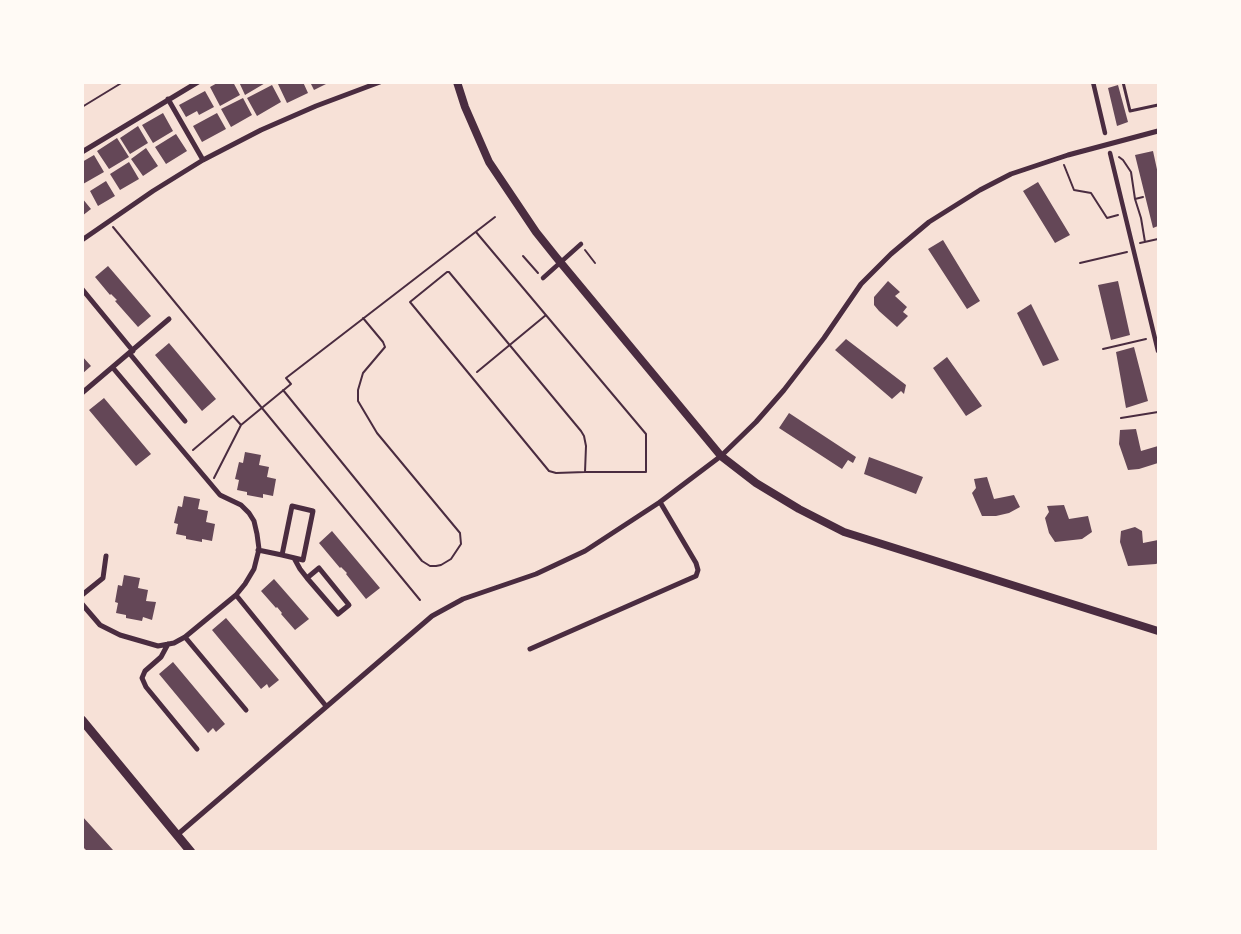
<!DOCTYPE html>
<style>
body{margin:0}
#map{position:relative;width:1241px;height:934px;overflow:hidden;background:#f7e1d7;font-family:Montserrat,sans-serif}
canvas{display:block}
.frame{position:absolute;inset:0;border:84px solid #fffaf5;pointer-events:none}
</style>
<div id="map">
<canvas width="1241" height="934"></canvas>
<div class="frame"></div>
</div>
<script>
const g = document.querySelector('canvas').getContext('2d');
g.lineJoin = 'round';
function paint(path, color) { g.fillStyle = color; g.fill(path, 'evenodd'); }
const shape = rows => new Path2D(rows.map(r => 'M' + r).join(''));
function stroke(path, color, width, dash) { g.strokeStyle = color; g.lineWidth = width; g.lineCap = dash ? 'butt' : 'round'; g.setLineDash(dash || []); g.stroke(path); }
paint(shape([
 [219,82,233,82,240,95,220,106,210,87],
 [239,82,267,82,245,95],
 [281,82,303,82,308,93,287,103,278,84],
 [310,82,330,82,314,90],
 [272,85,281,102,257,116,247,98],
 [1118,85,1128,122,1117,126,1108,88],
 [205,91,214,107,199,115,197,111,186,117,179,105],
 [243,98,252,115,231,127,221,109],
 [163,113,173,131,153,143,142,125],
 [217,113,226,129,202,142,193,126],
 [138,126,148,143,130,154,120,138],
 [176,134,187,151,166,164,155,147],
 [117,138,129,157,109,169,97,151],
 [146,148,158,166,143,176,131,159],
 [1153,151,1158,174,1158,226,1153,228,1135,155],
 [94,155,104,172,83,184,82,162],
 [129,162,139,179,120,190,110,174],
 [106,181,115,196,98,206,90,191],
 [1038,182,1070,235,1055,243,1023,191],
 [82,198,91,209,82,216],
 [943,240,980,301,967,309,928,249],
 [108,266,151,316,138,327,115,301,117,300,111,294,110,295,95,277],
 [888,281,900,292,895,296,907,307,903,312,908,316,897,327,879,311,874,305,874,297],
 [1118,281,1130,335,1111,340,1098,285],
 [1031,304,1059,360,1043,366,1017,313],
 [846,339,906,385,904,394,901,391,892,399,835,350],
 [169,343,216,399,202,411,155,355],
 [1134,347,1148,401,1126,408,1116,352],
 [82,356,91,366,82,374],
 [947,357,982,406,966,416,933,368],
 [104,398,151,454,136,466,89,410],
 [789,413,856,457,853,463,848,460,842,469,779,428],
 [1136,429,1141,451,1158,446,1158,463,1139,469,1128,470,1119,444,1120,430],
 [245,452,261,455,259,465,269,467,267,477,276,479,273,496,263,494,263,498,247,495,247,492,237,490,239,480,235,479,239,462,243,463],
 [869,457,923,477,916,494,864,474],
 [987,477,994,499,1014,495,1020,507,1009,513,996,516,982,516,972,493,976,488,974,479],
 [184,496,200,499,198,509,208,511,206,522,215,524,212,541,202,539,202,542,186,539,186,536,176,534,178,524,174,523,178,506,182,507],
 [1064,505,1069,519,1088,516,1092,532,1082,539,1055,542,1049,533,1045,518,1049,512,1047,506],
 [1135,527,1142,531,1143,543,1158,540,1158,563,1156,564,1128,566,1120,542,1121,531],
 [332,531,380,588,366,599,346,574,347,573,341,567,340,568,319,543],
 [124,575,140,578,138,588,148,590,146,601,156,602,152,620,143,617,142,621,126,618,126,615,116,613,118,603,115,602,118,585,122,586],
 [274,579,309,619,295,630,281,614,282,613,277,607,276,608,261,591],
 [226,618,279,680,269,688,267,684,261,689,212,630],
 [173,662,225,724,216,732,213,728,208,733,159,674],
 [82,816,113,850,111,852,88,852,82,846]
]), '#644757');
stroke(shape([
 [82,107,123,82],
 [1119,157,1123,160,1131,172,1135,199,1143,197],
 [1064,165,1074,190,1091,193,1107,218,1118,215],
 [1135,199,1141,218,1145,242],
 [113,227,420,600],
 [476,232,646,434,646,472,585,472,556,473,549,471,410,302,447,272,449,272,581,431,584,436,586,446,585,472],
 [1140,243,1158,239],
 [585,250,595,263],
 [523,256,538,273],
 [1080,263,1127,252],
 [1103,349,1146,339],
 [477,372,546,315],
 [283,390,422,561,430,566,436,566,441,565,451,559,461,544,460,533,377,433,358,401,358,390,363,373,385,347,383,342,363,318],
 [1121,418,1158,412],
 [193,450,233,416,241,425],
 [214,478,241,425,291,384,286,378,495,217]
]), '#4a2c40', 2);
stroke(shape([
 [1123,82,1130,111,1158,105]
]), '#4a2c40', 3);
stroke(shape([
 [1093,82,1105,133],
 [1110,153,1158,351],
 [543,278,581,244]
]), '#4a2c40', 4.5);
stroke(shape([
 [168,99,203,160],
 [82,152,198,82],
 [82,240,153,191,203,160,261,130,316,106,380,82],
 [82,289,133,351],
 [130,354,185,421],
 [113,368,220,495,241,505,249,513,254,521,257,534,259,549,254,569,245,584,236,595,326,706],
 [82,393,169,319],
 [258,550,282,555,303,560,313,511,292,506,282,555],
 [294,558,300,569,307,578,338,614,349,605,319,568,307,578],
 [82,595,103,578,106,556],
 [82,604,100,625,120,635,158,646,174,643,185,637,236,595],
 [185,637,246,710],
 [168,644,161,657,145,671,142,678,146,687,197,749],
 [530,649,696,576,698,570,696,563,660,502],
 [177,835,432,616,463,599,536,574,585,551,660,502,721,456,756,422,784,390,824,338,861,284,891,254,929,222,980,190,1011,174,1068,155,1158,131]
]), '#4a2c40', 5);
stroke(shape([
 [457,82,465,107,489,162,536,232,556,257,721,456,756,483,799,509,844,532,1158,631]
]), '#4a2c40', 8);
stroke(shape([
 [82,720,191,852]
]), '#4a2c40', 9);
</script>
